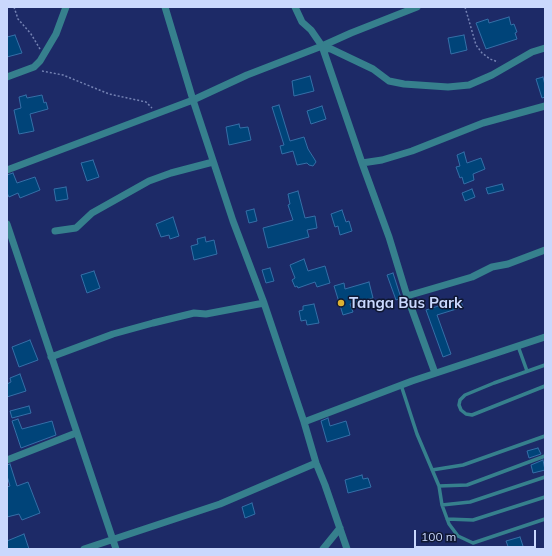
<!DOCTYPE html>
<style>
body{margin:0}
#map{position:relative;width:552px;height:556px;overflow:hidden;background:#1d2a67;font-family:Mulish,sans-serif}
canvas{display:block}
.frame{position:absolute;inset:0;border:8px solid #cad8fd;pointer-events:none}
.scale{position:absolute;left:414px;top:530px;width:122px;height:18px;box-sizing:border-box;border:2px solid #cad8fd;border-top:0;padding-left:5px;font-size:12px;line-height:14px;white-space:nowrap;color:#cad8fd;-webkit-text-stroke:3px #0f1732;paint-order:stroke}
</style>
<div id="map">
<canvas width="552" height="556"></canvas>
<div class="frame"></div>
<div class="scale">100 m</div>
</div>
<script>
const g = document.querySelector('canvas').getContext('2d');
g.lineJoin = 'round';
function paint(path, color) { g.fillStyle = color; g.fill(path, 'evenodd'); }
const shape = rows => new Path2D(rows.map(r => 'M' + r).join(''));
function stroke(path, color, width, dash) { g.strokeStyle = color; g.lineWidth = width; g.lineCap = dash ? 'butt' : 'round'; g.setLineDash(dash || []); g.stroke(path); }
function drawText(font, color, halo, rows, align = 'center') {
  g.font = font + ' Mulish,sans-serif'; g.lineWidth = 3; g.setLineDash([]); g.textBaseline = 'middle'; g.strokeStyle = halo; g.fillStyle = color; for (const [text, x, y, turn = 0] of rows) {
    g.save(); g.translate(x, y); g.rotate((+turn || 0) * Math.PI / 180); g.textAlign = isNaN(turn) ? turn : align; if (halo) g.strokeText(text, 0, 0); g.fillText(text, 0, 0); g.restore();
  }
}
const building = shape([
 [509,17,511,25,514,24,517,32,515,33,517,39,486,49,476,23,488,19,489,23,509,17],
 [15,35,22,53,7,57,7,37,15,35],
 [464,35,467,50,451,54,448,38,464,35],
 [310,76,314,91,294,96,292,81,310,76],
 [543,77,545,85,545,97,542,98,536,79,543,77],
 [26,95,27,98,42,95,44,103,46,102,48,109,30,114,34,131,19,134,14,110,21,108,19,97,26,95],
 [279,105,290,141,304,137,308,149,315,160,316,162,313,166,309,165,307,163,297,165,293,151,282,154,280,146,284,145,272,107,279,105],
 [322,106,326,119,311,124,307,111,322,106],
 [239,124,240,128,248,127,251,140,229,145,226,127,239,124],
 [464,152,467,163,481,158,485,169,473,174,474,180,464,184,462,177,460,178,456,167,460,166,457,155,464,152],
 [93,160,99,177,87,181,81,163,93,160],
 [13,173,17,183,35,177,40,190,20,198,18,193,9,197,7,193,7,175,13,173],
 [502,184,504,190,488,194,486,188,502,184],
 [66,187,68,199,56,201,54,189,66,187],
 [472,189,475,197,465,201,462,193,472,189],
 [298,191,305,218,315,216,317,228,307,230,309,237,268,248,263,228,293,220,288,205,290,204,288,194,298,191],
 [254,209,257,221,249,223,246,211,254,209],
 [342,210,346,222,349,221,352,231,340,235,338,226,335,227,331,214,342,210],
 [173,217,179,236,170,239,169,235,161,237,156,224,173,217],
 [205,237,206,242,214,240,217,254,194,260,191,246,198,244,197,239,205,237],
 [304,259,308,271,325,266,330,283,317,287,315,282,298,288,297,286,295,287,292,280,295,278,290,265,304,259],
 [270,268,274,281,266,283,262,270,270,268],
 [94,271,100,288,87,293,81,275,94,271],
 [393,273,401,298,396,300,387,275,393,273],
 [369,282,373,298,350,304,353,312,343,315,334,286,344,283,345,289,369,282],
 [460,299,463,307,437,315,451,354,443,357,426,310,460,299],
 [314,304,319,323,307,325,306,320,301,321,299,311,303,310,303,306,314,304],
 [30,340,38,360,19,367,12,347,30,340],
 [20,374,26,391,7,397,7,384,11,382,10,378,20,374],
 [29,406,31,413,12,418,10,411,29,406],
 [328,418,330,426,346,421,350,435,327,442,321,421,328,418],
 [18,419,22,429,52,421,56,435,21,448,12,421,18,419],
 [538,448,541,454,529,458,527,451,538,448],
 [543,460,545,470,533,473,531,465,543,460],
 [10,464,17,486,28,482,40,513,22,520,19,514,7,517,7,487,10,486,7,476,7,465,10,464],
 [362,475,363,479,368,478,371,487,348,493,345,480,362,475],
 [252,503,255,514,245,518,242,507,252,503],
 [24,534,29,549,7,549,7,541,24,534],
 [520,537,523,546,514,549,509,549,506,541,520,537]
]);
paint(building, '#004479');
stroke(building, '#356fa7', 1);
stroke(shape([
 [14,7,18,19,31,34,40,49],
 [465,7,476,45,482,53,490,59,498,62],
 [42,71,63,75,109,94,146,102,152,108]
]), '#7482b3', 1.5, [2, 2]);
stroke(shape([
 [518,346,527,371],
 [545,365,494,383,465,395,460,400,459,405,461,410,466,414,472,415,545,386],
 [401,385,417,434,439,486,442,505,449,524,458,536,473,543,545,519],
 [432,470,463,465,545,436],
 [439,486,467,485,545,456],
 [442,505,470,502,545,477],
 [447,519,473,520,545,497]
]), '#36808d', 3.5);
stroke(shape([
 [165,7,193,100,233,221,264,303,304,422,316,463,325,485,347,549],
 [295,7,302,22,311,30,322,46,362,163,389,237,407,296,435,373],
 [322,48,331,49,373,69,389,81,404,84,448,87,469,85,492,75,532,52,545,48],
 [7,77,34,67,40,61,56,34,66,7],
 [362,163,382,160,412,151,483,123,545,106],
 [7,170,193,100,247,75,322,46,351,33,417,7],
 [7,224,116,549],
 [55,231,76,228,92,213,149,181,171,173,213,162],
 [407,296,472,277,492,267,508,264,545,250],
 [51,357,113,334,153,323,194,313,206,314,264,303],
 [304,422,412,381,545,337],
 [7,460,76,433],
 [84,549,220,504,316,463],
 [323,549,340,528]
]), '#36808d', 7);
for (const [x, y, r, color] of [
 [341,303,4,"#dbb233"]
]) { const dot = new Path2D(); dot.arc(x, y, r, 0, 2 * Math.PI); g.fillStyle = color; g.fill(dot); stroke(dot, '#0f1732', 1.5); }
drawText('bold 15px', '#cad8fd', '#0f1732', [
 ["Tanga Bus Park",349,303]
], 'left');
</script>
